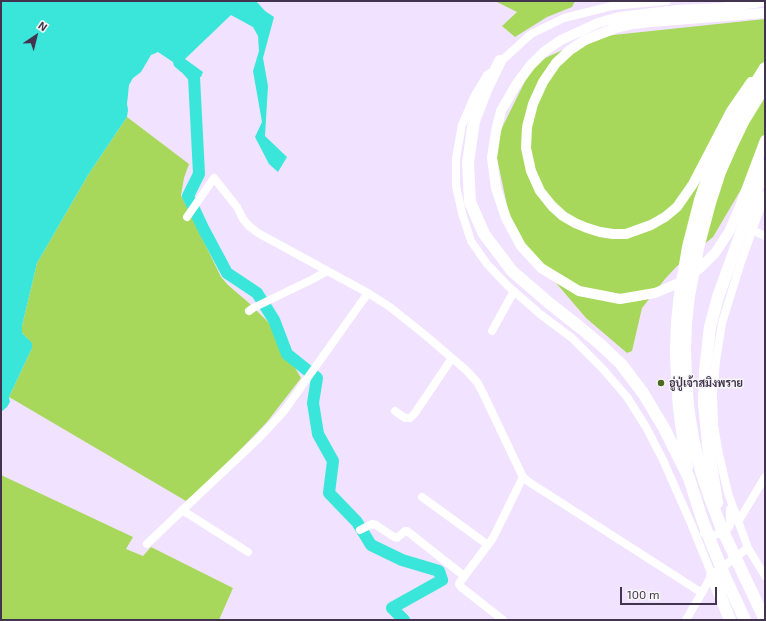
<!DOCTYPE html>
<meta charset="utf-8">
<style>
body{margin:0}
#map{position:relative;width:766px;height:621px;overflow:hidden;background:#f1e3ff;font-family:"Exo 2",sans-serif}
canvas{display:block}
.frame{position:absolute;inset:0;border:2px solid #42344f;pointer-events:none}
.north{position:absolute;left:16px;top:16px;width:40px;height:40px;-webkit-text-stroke:3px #f7f7f7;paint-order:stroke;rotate:35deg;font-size:11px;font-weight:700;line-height:16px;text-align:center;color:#42344f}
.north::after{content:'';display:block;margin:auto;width:14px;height:18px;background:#42344f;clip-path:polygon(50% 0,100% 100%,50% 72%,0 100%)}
.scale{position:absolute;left:620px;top:587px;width:97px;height:18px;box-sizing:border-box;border:2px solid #42344f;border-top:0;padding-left:5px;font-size:12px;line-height:14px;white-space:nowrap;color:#42344f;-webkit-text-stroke:3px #f7f7f7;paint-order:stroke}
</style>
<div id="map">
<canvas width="766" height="621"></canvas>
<div class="frame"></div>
<div class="north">N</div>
<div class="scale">100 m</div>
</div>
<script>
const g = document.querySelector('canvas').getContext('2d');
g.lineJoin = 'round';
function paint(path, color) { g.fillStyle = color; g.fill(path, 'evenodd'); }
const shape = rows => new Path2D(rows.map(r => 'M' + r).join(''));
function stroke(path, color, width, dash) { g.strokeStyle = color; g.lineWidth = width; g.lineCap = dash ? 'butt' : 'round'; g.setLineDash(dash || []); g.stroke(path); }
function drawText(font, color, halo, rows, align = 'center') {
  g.font = font + ' "Exo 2",Sarabun,sans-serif'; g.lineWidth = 3; g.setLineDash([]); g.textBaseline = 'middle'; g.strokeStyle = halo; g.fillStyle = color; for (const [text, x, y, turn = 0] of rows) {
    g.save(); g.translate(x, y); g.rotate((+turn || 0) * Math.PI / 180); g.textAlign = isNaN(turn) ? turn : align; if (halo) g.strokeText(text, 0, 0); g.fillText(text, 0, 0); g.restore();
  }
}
paint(shape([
 [495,1,575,1,572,7,547,17,515,37,502,26,517,12],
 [765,19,765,137,746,181,713,237,677,266,665,279,642,308,632,351,627,353,586,318,545,270,512,229,494,144,534,63,585,40,613,35],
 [127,117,189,164,184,178,181,195,221,277,228,285,249,303,268,322,301,378,267,422,214,477,186,501,9,397,32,348,27,338,22,333,22,326,37,263,88,175],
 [1,475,133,537,126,549,143,556,151,547,233,588,219,620,1,620]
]), '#a7d85c');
paint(shape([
 [1,1,256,1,265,11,274,17,263,58,268,86,265,136,287,157,278,172,269,164,255,137,262,122,253,71,259,51,258,36,253,27,231,15,185,59,203,72,201,77,194,77,189,73,181,72,174,66,173,62,158,52,151,55,141,72,133,78,129,85,127,104,128,110,127,117,88,175,37,263,22,326,22,333,32,343,32,348,9,397,10,402,7,407,1,412]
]), '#3ae6da');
stroke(shape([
 [184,66,194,77,199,174,188,196,203,228,227,273,257,293,274,320,287,354,317,378,313,403,318,434,333,461,329,493,357,522,371,545,402,560,439,571,442,580,392,608,404,620]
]), '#3ae6da', 12);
stroke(shape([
 [498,64,531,34,564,18,612,6,667,1],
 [490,73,487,75,474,97,462,125,456,158,456,186,462,213,471,241,487,264,508,286,540,314,572,338,603,369,627,397,646,427,663,460,690,521,712,575],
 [765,195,740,265,722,323,716,361,713,394,714,425,718,450,728,493,748,548,765,576],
 [187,217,214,178,237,207,243,219,249,226,258,233,368,293,390,307,425,335,466,370,477,382,482,391,520,471,523,477,529,482,702,593],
 [752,230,765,236],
 [249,311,253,308,313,279,327,271],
 [492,331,514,291],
 [395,411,405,418,410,418,415,413,452,358],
 [422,497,488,545],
 [182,510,248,552],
 [738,522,765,477],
 [360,530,372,524,376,525,394,537,397,538,405,531,407,531,464,576],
 [704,533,712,535,720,534,726,531,730,525,730,509],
 [147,544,191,502,259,438,284,411,368,293],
 [503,620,461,587,459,584,460,582,493,538,523,477],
 [686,620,712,575,748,548]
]), '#fff', 8);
stroke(shape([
 [763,1,754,3,720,8,677,10,619,17,598,23,561,40,545,51,530,66,516,85,501,111,496,131,492,158,496,188,506,218,521,246,541,268,579,291,620,299,655,293,681,282,700,268,715,253,729,232,739,209,765,140],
 [751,82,731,111,693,184,677,207,665,217,651,225,626,234,613,234,600,232,587,228,575,223,563,216,552,206,540,191,531,171,526,148,527,127,533,104,543,82,556,63,570,50,585,40,616,28,633,24,651,22,765,13]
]), '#fff', 10);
stroke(shape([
 [500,61,486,90,474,121,468,163,470,202,484,234,512,271,549,303,582,329,601,345,621,364,643,393,664,428,689,478,702,519,712,545,726,579,745,620],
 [687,467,679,409,677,380,676,350,677,322,680,294,688,247,700,200,711,168,723,141,735,117,765,68],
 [717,503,708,445,704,403,705,371,710,327,718,297,765,166],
 [712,575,730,620],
 [765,620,721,527,710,498,701,471,693,438,688,407,686,378,685,349,686,323,689,296,698,248,710,203,720,172,731,147,744,120,765,86]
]), '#fff', 12);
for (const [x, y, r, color] of [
 [661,383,4,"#4d6a1d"]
]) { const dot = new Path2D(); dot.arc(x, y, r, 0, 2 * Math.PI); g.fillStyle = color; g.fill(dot); stroke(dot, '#f7f7f7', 1.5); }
drawText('bold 11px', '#42344f', '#f7f7f7', [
 ["อู่ปู่เจ้าสมิงพราย",669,383]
], 'left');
</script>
